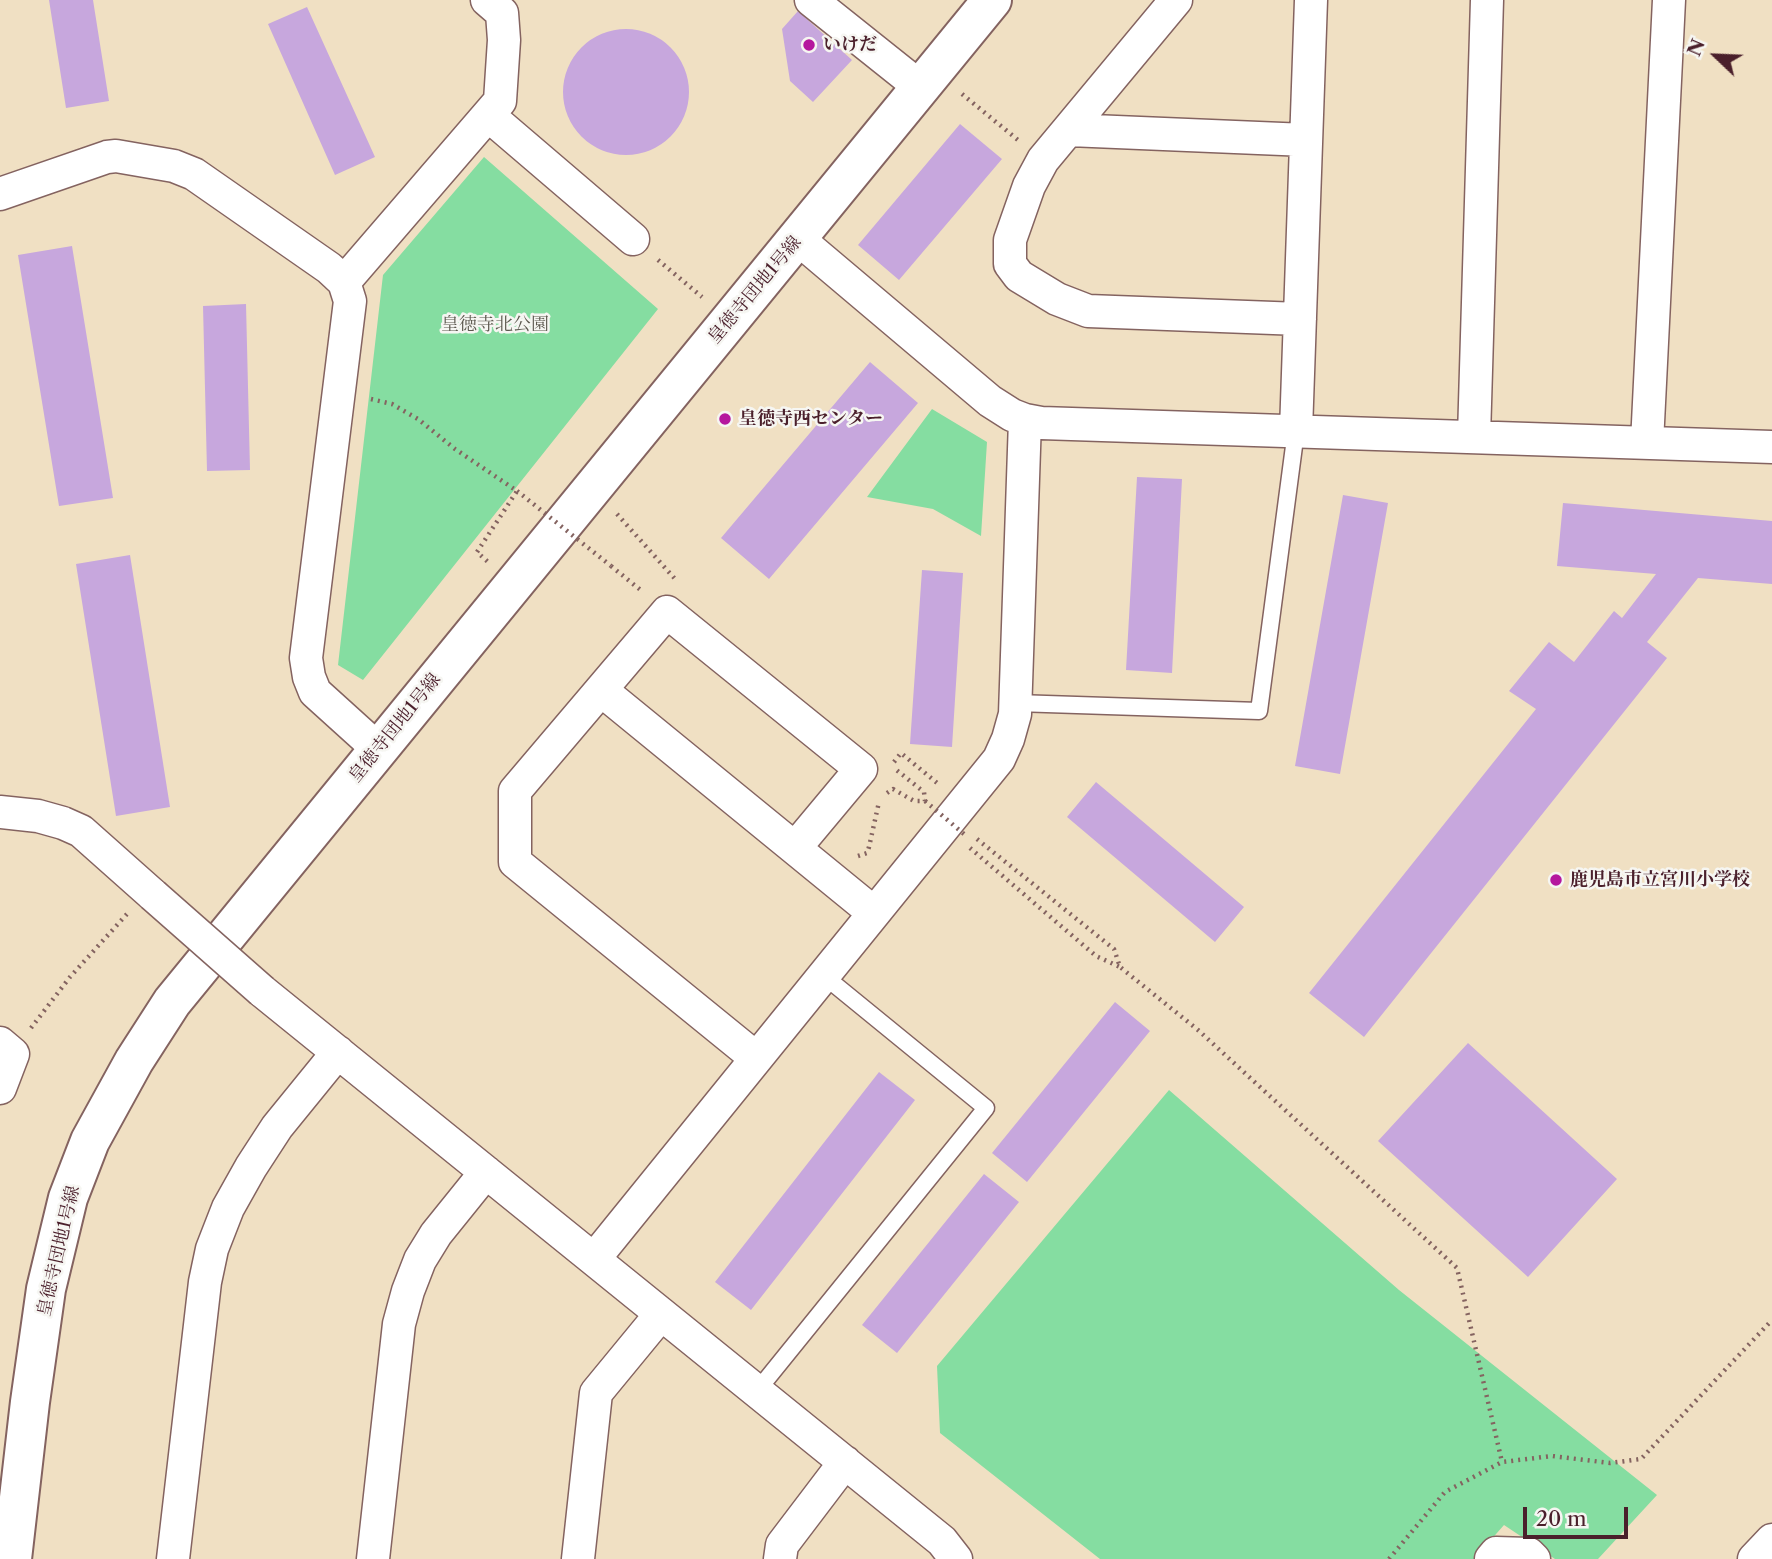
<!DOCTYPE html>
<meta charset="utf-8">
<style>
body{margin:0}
#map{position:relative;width:1772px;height:1559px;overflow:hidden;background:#f0e0c3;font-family:"Libre Caslon Text",serif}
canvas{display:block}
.north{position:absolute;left:1681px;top:21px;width:70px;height:70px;-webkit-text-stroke:5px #f6f6f2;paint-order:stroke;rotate:293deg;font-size:19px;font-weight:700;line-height:28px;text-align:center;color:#4a1f2b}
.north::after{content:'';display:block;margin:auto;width:24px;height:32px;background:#4a1f2b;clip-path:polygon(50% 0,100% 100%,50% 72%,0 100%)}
.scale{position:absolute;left:1523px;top:1507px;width:105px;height:32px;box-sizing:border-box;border:4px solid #4a1f2b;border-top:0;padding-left:9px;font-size:21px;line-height:24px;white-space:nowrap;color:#4a1f2b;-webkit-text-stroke:5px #f6f6f2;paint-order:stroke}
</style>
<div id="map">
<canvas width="1772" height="1559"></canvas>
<div class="north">N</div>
<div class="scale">20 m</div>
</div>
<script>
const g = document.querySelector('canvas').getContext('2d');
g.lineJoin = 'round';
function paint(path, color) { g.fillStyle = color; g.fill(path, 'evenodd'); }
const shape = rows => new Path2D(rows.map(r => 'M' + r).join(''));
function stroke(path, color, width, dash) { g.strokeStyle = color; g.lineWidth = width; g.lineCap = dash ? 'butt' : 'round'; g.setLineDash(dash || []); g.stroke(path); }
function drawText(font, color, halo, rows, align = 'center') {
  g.font = font + ' "Libre Caslon Text","Noto Serif JP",serif'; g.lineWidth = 5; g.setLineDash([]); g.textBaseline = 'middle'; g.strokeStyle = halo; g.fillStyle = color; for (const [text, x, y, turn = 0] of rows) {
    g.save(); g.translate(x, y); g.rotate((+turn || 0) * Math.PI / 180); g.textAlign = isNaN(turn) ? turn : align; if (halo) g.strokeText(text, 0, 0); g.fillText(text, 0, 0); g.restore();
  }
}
paint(shape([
 [484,157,658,309,363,680,338,665,383,275],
 [932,409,987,442,981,536,933,509,867,497],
 [1169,1090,1399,1290,1657,1495,1598,1559,1555,1559,1504,1525,1474,1559,1100,1559,940,1433,937,1366]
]), '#85dda1');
paint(shape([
 [49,0,93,0,109,101,66,108],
 [307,7,375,157,335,175,268,24],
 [798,11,852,60,813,102,790,81,782,29],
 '563 92a63 63 0 1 1 126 0a63 63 0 1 1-126 0Z',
 [960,124,1002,159,899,280,858,245],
 [72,246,113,498,59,506,18,255],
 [246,304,250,470,207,471,203,306],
 [870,362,918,403,769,579,721,538],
 [1137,477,1182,479,1172,673,1126,670],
 [1343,495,1388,503,1340,774,1295,766],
 [1563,503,1772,521,1772,584,1698,578,1647,642,1667,658,1364,1037,1309,993,1536,709,1509,691,1549,642,1574,662,1614,611,1622,618,1656,574,1557,566],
 [130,555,170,807,116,816,76,564],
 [922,570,963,573,952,747,910,744],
 [1096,782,1244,907,1215,942,1067,817],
 [1115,1002,1150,1031,1027,1182,992,1153],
 [1468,1043,1617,1179,1528,1277,1378,1141],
 [879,1072,915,1100,751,1310,715,1282],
 [984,1174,1019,1202,897,1353,862,1325]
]), '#c7a7dd');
const service = shape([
 [1016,703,1259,711,1296,431],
 [757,1391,986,1108,823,975]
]);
const minor = shape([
 [811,0,920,87],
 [1176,0,1043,160,1029,186,1010,240,1010,264,1019,276,1057,299,1088,311,1300,319],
 [488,115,633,239],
 [1069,130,1306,140],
 [0,194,107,157,116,156,174,166,194,174,329,268,344,282,350,301,306,658,309,677,315,692,378,749],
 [797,238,990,401,1012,415,1025,420,1041,423,1772,447],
 [344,282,500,101,504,40,502,13,487,0],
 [1296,431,1311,0],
 [1474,437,1487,0],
 [1647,443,1669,0],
 [601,690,874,913],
 [0,812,38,816,63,823,81,831,153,895],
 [262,991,942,1541,956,1559],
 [0,1043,13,1054,0,1088],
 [756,1058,515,862,515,791,667,612,861,769,795,848],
 [594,1259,999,759,1008,739,1015,714,1025,420],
 [173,1559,205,1282,212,1249,228,1208,251,1167,277,1127,338,1052],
 [373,1559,399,1324,408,1291,420,1260,436,1234,486,1172],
 [578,1559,596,1393,661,1314],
 [780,1559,782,1545,845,1462],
 [1491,1559,1496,1553,1529,1554,1534,1559],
 [1754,1559,1772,1540]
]);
const tertiary = shape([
 [12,1559,30,1402,46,1289,68,1198,90,1141,134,1061,172,1002,992,0]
]);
stroke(service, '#846360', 19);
stroke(minor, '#846360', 35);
stroke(tertiary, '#846360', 42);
stroke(shape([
 [962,94,1018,140],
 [658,260,702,297],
 [371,399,392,404,418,419,455,449,517,491,477,552,488,562],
 [617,514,676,580],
 [611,566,643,592],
 [894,762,901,753,937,783],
 [887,793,893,789,914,801,925,801,924,792,894,768],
 [977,839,1114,949,1120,967,1198,1030,1457,1268,1502,1462],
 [970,848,1096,956,1120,967],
 [858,856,867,853,869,847,879,802],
 [31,1028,70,977,127,914],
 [1389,1559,1445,1492,1502,1462,1552,1456,1610,1463,1641,1459,1772,1320]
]), '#846360', 4.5, [2, 5]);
stroke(service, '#fff', 16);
stroke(minor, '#fff', 32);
stroke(tertiary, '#fff', 38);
const minorBridge = shape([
 [153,895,262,991]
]);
stroke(minorBridge, '#846360', 35, []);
stroke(shape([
 [517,491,611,566],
 [925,801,964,834]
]), '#846360', 4.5, [2, 5]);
stroke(minorBridge, '#fff', 32);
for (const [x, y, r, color] of [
 [809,45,7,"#b5179e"],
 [725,419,7,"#b5179e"],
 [1556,880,7,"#b5179e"]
]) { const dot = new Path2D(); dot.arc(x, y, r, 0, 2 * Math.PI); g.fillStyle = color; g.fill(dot); stroke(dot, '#f6f6f2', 2.5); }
drawText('bold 18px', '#4a1f2b', '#f6f6f2', [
 ["いけだ",823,45],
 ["皇徳寺西センター",739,419],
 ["鹿児島市立宮川小学校",1570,880]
], 'left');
drawText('18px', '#4a1f2b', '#f6f6f2', [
 ["皇徳寺団地1号線",755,290,-50],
 ["皇徳寺団地1号線",395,728,-51],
 ["皇徳寺団地1号線",59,1251,-77]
]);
drawText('18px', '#5c584e', '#f6f6f2', [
 ["皇徳寺北公園",495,325]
]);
</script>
